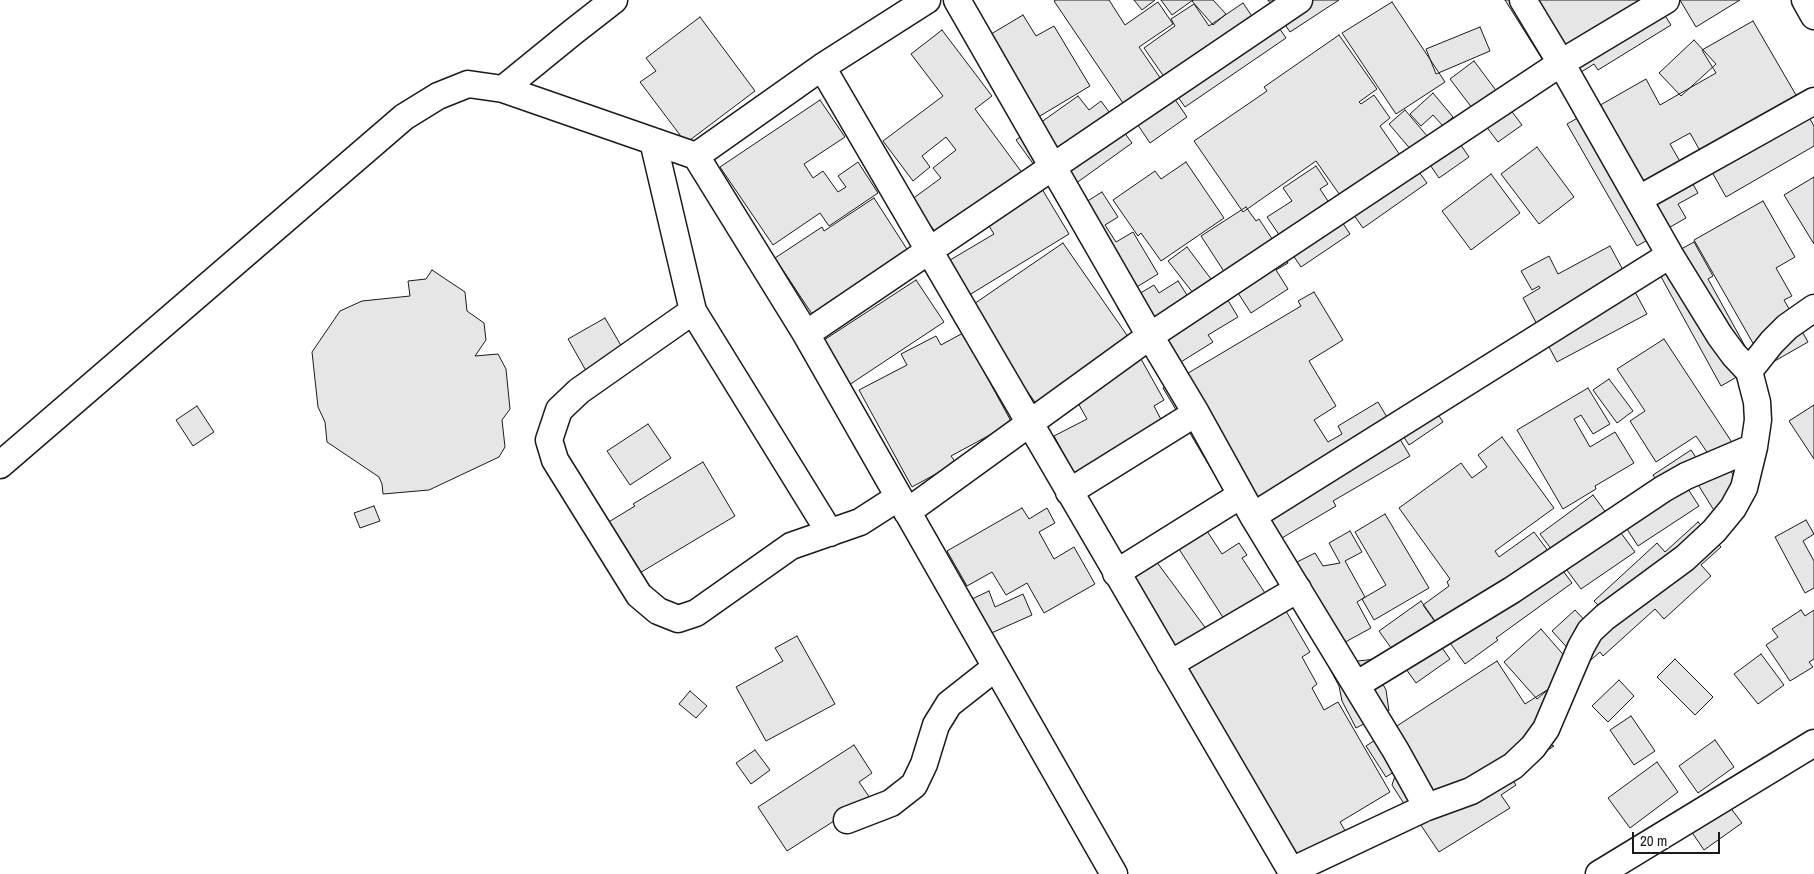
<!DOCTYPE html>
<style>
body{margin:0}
#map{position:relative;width:1814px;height:874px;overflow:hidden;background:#fff;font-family:"Archivo Narrow",sans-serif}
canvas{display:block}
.scale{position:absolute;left:1632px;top:832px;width:88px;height:22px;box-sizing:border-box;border:2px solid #1a1a1a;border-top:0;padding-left:6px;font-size:15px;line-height:18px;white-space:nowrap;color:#1a1a1a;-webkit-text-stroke:4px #fff;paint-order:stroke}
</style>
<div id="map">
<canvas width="1814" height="874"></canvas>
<div class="scale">20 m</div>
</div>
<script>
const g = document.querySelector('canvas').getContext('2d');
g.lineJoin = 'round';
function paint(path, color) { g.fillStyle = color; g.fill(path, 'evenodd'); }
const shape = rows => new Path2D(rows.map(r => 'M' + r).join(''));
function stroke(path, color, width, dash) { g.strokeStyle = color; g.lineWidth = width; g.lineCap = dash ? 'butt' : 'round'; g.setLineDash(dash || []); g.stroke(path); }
const building = shape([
 [1056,0,1109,0,1125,25,1158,2,1173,24,1139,47,1187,117,1150,143,1054,1,1056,0],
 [1134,0,1155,0,1142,10,1134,0],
 [1161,0,1193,0,1172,15,1161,0],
 [1194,0,1213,0,1226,14,1213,25,1192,1,1194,0],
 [1268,0,1339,0,1290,32,1268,0],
 [1505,0,1655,0,1671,25,1598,70,1594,64,1559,86,1505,0],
 [1680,0,1740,0,1696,27,1680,0],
 [1392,2,1445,82,1396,114,1342,33,1392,2],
 [1243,3,1258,25,1271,16,1286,38,1185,107,1144,48,1175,26,1171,19,1194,4,1209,26,1243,3],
 [1023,15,1036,36,1054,26,1090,86,1020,128,971,46,1023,15],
 [700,17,755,91,686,143,640,82,656,71,646,58,700,17],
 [1753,21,1814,126,1814,146,1726,197,1690,133,1670,144,1698,193,1678,204,1686,218,1637,246,1567,124,1646,79,1660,105,1716,73,1702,50,1753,21],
 [1480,27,1490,51,1436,74,1426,49,1480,27],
 [942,30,992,96,975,109,1023,174,940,238,911,200,941,178,933,168,956,150,946,137,922,156,930,167,913,181,883,141,943,96,911,54,942,30],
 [1339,35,1377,89,1359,102,1361,104,1374,95,1390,118,1380,126,1411,171,1416,168,1427,183,1363,228,1316,161,1243,212,1194,141,1267,91,1264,87,1339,35],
 [1694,40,1716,64,1681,96,1659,73,1694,40],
 [1474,61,1522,125,1498,142,1450,79,1474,61],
 [1433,93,1453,117,1443,126,1433,115,1421,126,1410,114,1433,93],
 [1078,96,1089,110,1101,101,1132,143,1061,194,1042,176,1016,140,1078,96],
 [820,100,845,137,804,164,813,178,823,171,838,192,846,187,838,176,858,162,878,193,829,226,820,213,773,245,720,167,820,100],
 [1405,110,1434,144,1418,158,1389,124,1405,110],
 [1454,135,1469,157,1439,178,1424,156,1454,135],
 [1537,147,1574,197,1539,224,1501,174,1537,147],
 [1186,162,1224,218,1161,261,1141,233,1138,236,1113,200,1155,171,1161,179,1186,162],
 [1316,166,1328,184,1320,189,1350,234,1301,267,1267,217,1292,201,1283,188,1316,166],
 [1491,174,1520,213,1471,250,1442,211,1491,174],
 [1814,177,1814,244,1784,195,1814,177],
 [1042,189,1069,234,966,297,945,263,994,234,987,223,1042,189],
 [1102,192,1118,217,1105,225,1116,242,1133,232,1158,274,1117,299,1065,215,1102,192],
 [874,198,912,257,814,317,775,258,822,227,824,231,874,198],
 [1763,201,1795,257,1776,268,1792,296,1784,300,1808,342,1766,366,1694,240,1763,201],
 [1246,207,1256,221,1259,219,1288,263,1276,270,1288,289,1251,313,1201,236,1246,207],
 [1694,242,1713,276,1708,279,1756,366,1721,386,1654,264,1694,242],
 [1063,243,1131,341,1037,405,968,308,1063,243],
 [1610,246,1647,314,1557,362,1523,298,1540,288,1539,286,1532,290,1521,271,1549,256,1558,274,1610,246],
 [1187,247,1211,279,1193,293,1168,261,1187,247],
 [432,270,465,292,467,311,484,323,486,340,475,356,498,354,506,369,510,409,502,420,505,447,499,457,429,490,383,494,382,484,379,477,327,442,325,422,318,407,312,352,340,311,362,301,410,296,408,281,426,279,432,270],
 [916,280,944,322,849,385,821,342,916,280],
 [1178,281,1196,309,1223,292,1238,317,1208,335,1213,342,1160,375,1117,307,1154,285,1159,293,1178,281],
 [1314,292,1343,340,1309,361,1336,406,1314,420,1328,442,1342,434,1338,426,1378,402,1410,456,1333,501,1336,506,1260,551,1163,388,1301,306,1298,301,1314,292],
 [605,318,630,361,593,383,568,339,605,318],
 [963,333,1012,423,951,456,956,463,912,487,859,390,907,365,901,354,936,336,941,345,963,333],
 [1664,339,1737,450,1723,459,1745,493,1715,512,1697,483,1688,489,1699,506,1638,546,1625,526,1668,498,1653,475,1691,450,1703,468,1713,461,1696,436,1656,462,1630,421,1645,411,1617,369,1664,339],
 [1141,359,1164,400,1154,406,1165,427,1076,476,1054,436,1087,419,1074,396,1141,359],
 [1609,379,1633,411,1617,423,1593,390,1609,379],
 [1588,388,1610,424,1593,434,1581,415,1574,419,1590,447,1615,432,1634,463,1595,486,1596,489,1563,509,1517,430,1588,388],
 [1430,402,1443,422,1409,445,1396,425,1430,402],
 [1814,405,1814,459,1789,421,1814,405],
 [197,406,214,432,193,446,176,420,197,406],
 [648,424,671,458,630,485,607,451,648,424],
 [1502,437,1554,508,1495,551,1499,557,1534,532,1572,583,1496,638,1498,640,1465,664,1423,605,1449,586,1447,582,1450,579,1399,508,1461,463,1472,478,1487,467,1478,455,1502,437],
 [703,462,735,516,628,580,597,529,635,506,633,504,703,462],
 [1593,495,1635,552,1581,589,1540,534,1593,495],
 [374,506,380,521,360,528,354,513,374,506],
 [1022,508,1029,519,1047,508,1055,523,1039,532,1054,559,1074,547,1095,584,1044,613,1027,583,1006,595,992,572,967,586,947,551,1022,508],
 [1385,514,1429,588,1374,620,1362,599,1386,585,1355,532,1385,514],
 [1806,520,1814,534,1803,541,1814,561,1814,588,1805,593,1775,537,1806,520],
 [1698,522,1721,547,1701,565,1711,576,1664,619,1655,609,1603,656,1600,652,1584,666,1552,631,1575,610,1590,626,1605,612,1594,601,1657,543,1665,552,1698,522],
 [1207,531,1222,554,1239,543,1247,555,1242,558,1265,593,1224,619,1179,549,1207,531],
 [1350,531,1362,552,1345,561,1365,597,1357,602,1371,628,1338,646,1342,671,1358,661,1385,658,1378,675,1386,690,1389,711,1356,728,1342,701,1339,686,1280,576,1303,573,1297,562,1315,553,1323,566,1340,563,1329,543,1350,531],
 [1156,561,1207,630,1179,651,1127,581,1156,561],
 [989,591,995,607,1023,594,1032,615,987,635,972,599,989,591],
 [1421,601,1435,621,1427,627,1450,659,1416,683,1379,631,1421,601],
 [1283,606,1310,652,1302,657,1317,684,1312,688,1324,710,1338,702,1390,792,1340,822,1347,834,1297,863,1183,669,1283,606],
 [1801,610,1805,616,1814,610,1814,659,1809,662,1813,667,1790,681,1766,645,1778,637,1772,629,1801,610],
 [1541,629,1574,667,1537,699,1504,662,1541,629],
 [797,636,835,704,766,741,736,687,783,661,775,648,797,636],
 [1761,654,1784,685,1758,704,1734,674,1761,654],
 [1675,659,1713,697,1695,715,1657,677,1675,659],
 [1497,661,1525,704,1547,690,1560,695,1531,738,1554,746,1516,771,1502,763,1516,785,1501,795,1510,808,1439,852,1412,812,1410,813,1392,785,1397,770,1386,777,1366,746,1497,661],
 [1619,680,1634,696,1608,722,1592,706,1619,680],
 [690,691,707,706,696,718,679,704,690,691],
 [1631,716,1655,751,1634,765,1610,730,1631,716],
 [1715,740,1734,767,1698,793,1679,766,1715,740],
 [854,745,872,773,859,782,870,798,787,851,758,807,854,745],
 [755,750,770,770,751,784,736,763,755,750],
 [1657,762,1678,792,1630,828,1608,798,1657,762],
 [1726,802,1742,823,1704,850,1689,828,1726,802]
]);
paint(building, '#e6e6e6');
stroke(building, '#1a1a1a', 1);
const street = shape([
 [927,0,822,67,696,156,806,334,1114,874],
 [957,0,1150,336,1196,413,1253,516,1396,751,1427,807],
 [1523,0,1561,63,1670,255,1720,336,1734,355,1749,371,1772,342,1787,327,1814,308],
 [1805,0,1814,16],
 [822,67,1293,874],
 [503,89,573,32,614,0],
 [653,141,693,311,830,533],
 [1639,199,1814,101],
 [693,311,579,391,559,410,549,440,555,460,639,595,658,611,678,619,696,613,791,546,860,522,899,497],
 [806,334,1299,0],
 [0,465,404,117,438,96,468,84,503,89,696,156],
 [1069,492,1196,413],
 [907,512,1150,336,1561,63,1666,0],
 [1253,516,1670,255],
 [1116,573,1241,495],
 [1170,664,1298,589],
 [1356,685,1512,590,1663,489,1686,476,1754,447],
 [847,820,891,803,914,785,924,764,936,725,949,704,996,667],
 [1291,871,1427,807,1471,791,1513,766,1533,747,1546,729,1581,647,1590,631,1605,617,1685,558,1714,531,1733,508,1744,488,1754,447,1758,420,1757,402,1749,371],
 [1599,874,1814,743]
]);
stroke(street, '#1a1a1a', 29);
stroke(street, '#fff', 26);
</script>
